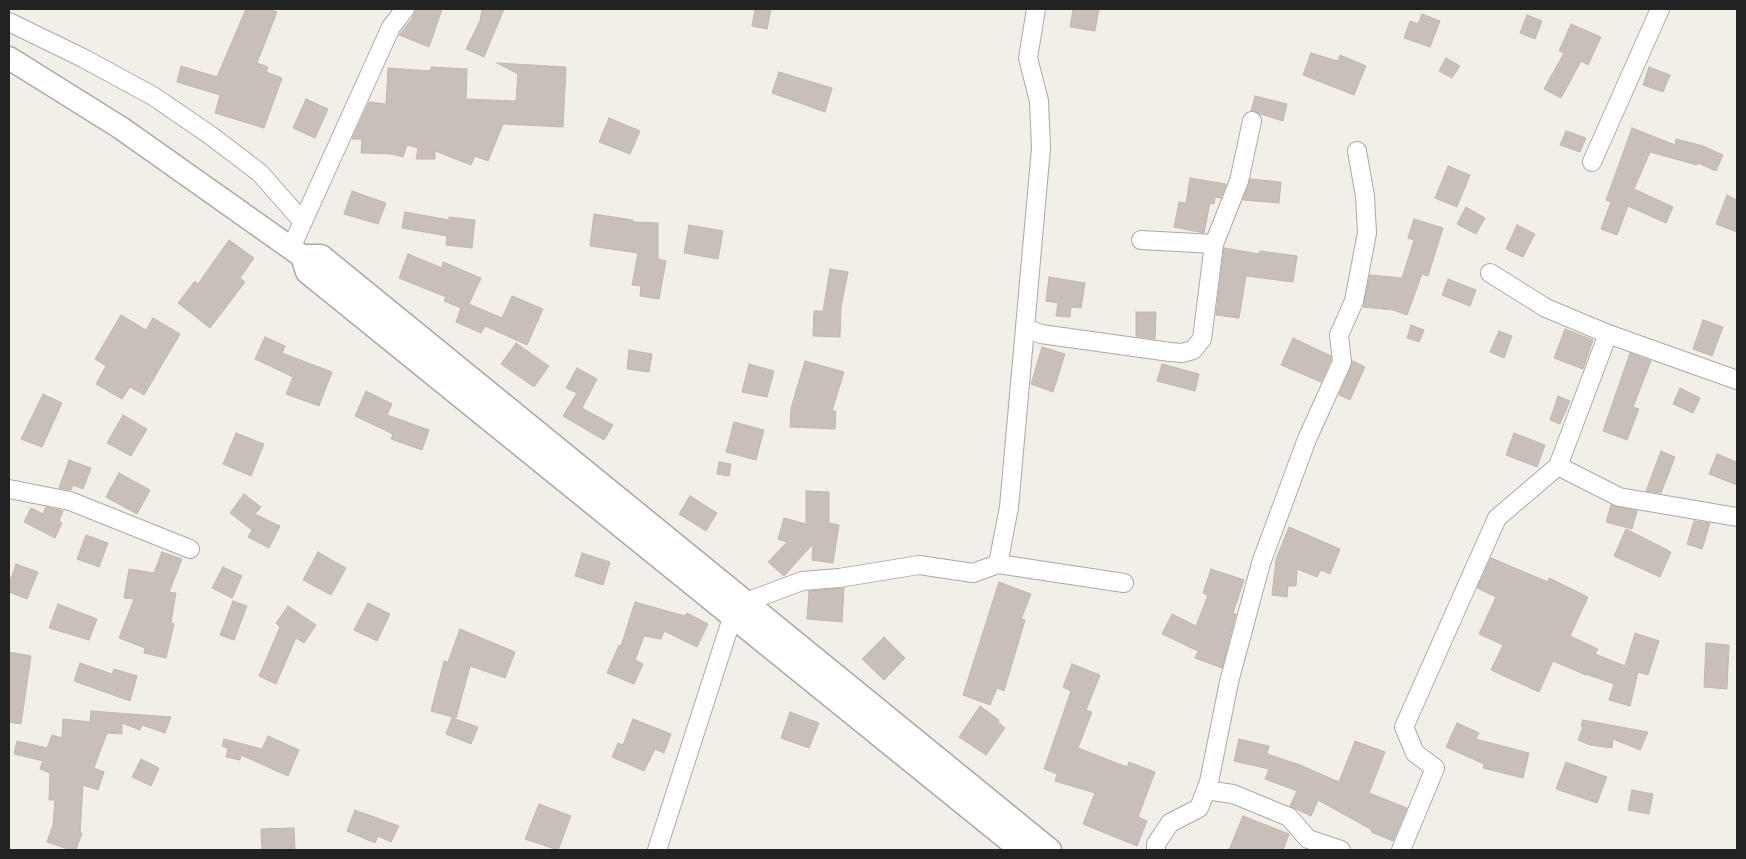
<!DOCTYPE html>
<style>
body{margin:0}
#map{position:relative;width:1746px;height:859px;overflow:hidden;background:#f2efe9;font-family:"DejaVu Sans",sans-serif}
canvas{display:block}
.frame{position:absolute;inset:0;border:10px solid #222;pointer-events:none}
</style>
<div id="map">
<canvas width="1746" height="859"></canvas>
<div class="frame"></div>
</div>
<script>
const g = document.querySelector('canvas').getContext('2d');
g.lineJoin = 'round';
function paint(path, color) { g.fillStyle = color; g.fill(path, 'evenodd'); }
const shape = rows => new Path2D(rows.map(r => 'M' + r).join(''));
function stroke(path, color, width, dash) { g.strokeStyle = color; g.lineWidth = width; g.lineCap = dash ? 'butt' : 'round'; g.setLineDash(dash || []); g.stroke(path); }
const building = shape([
 [246,9,269,9,277,12,257,63,268,67,266,72,282,78,264,128,215,113,220,95,177,82,181,66,217,77,246,9],
 [416,9,442,9,429,47,399,35,412,19,416,9],
 [482,9,504,9,484,57,466,49,480,21,482,9],
 [755,9,771,9,767,29,752,26,755,9],
 [1073,9,1099,9,1095,31,1070,27,1073,9],
 [1422,14,1440,21,1430,47,1404,38,1410,21,1418,24,1422,14],
 [1527,15,1542,21,1535,39,1520,33,1527,15],
 [1571,24,1601,37,1588,65,1581,61,1561,98,1544,89,1564,53,1559,51,1571,24],
 [1311,53,1338,61,1340,55,1366,66,1354,95,1303,75,1311,53],
 [1446,58,1460,66,1452,78,1439,71,1446,58],
 [497,63,566,67,563,127,503,124,488,161,475,156,471,165,435,151,435,159,416,159,418,148,407,145,403,157,392,154,361,153,362,139,352,139,369,102,386,104,388,68,431,71,431,67,467,69,466,99,516,101,518,74,497,63],
 [1649,67,1670,75,1663,92,1643,85,1649,67],
 [779,72,832,88,825,112,772,93,779,72],
 [1255,96,1287,104,1283,121,1251,111,1255,96],
 [306,99,328,109,315,138,293,128,306,99],
 [609,118,640,131,630,154,599,142,609,118],
 [1632,128,1675,145,1676,139,1703,146,1723,155,1716,171,1698,163,1697,165,1650,152,1634,189,1673,207,1666,223,1628,206,1617,235,1601,229,1611,202,1606,200,1632,128],
 [1566,131,1586,138,1580,152,1560,145,1566,131],
 [1448,166,1470,175,1457,207,1435,198,1448,166],
 [1190,178,1226,184,1221,198,1215,197,1214,204,1210,203,1204,233,1174,227,1179,202,1186,203,1190,178],
 [1250,179,1281,182,1279,203,1243,200,1250,179],
 [352,191,386,203,378,224,344,214,352,191],
 [1727,195,1737,200,1737,232,1716,224,1727,195],
 [1466,207,1485,218,1476,234,1457,224,1466,207],
 [405,212,449,220,449,217,475,220,472,248,446,245,447,236,402,228,405,212],
 [594,214,633,220,633,222,658,223,658,259,666,261,659,299,640,296,641,286,632,285,638,253,590,246,594,214],
 [1414,219,1443,228,1428,276,1422,274,1407,315,1393,310,1363,307,1370,275,1402,278,1414,240,1408,238,1414,219],
 [689,225,723,231,718,259,684,253,689,225],
 [1517,225,1535,234,1523,257,1506,249,1517,225],
 [229,240,254,258,240,278,245,282,210,328,178,303,195,281,198,284,229,240],
 [1224,248,1259,254,1260,251,1297,256,1293,282,1246,276,1239,318,1216,315,1224,248],
 [408,254,442,268,443,262,481,278,469,304,502,318,512,296,543,309,527,345,485,326,481,333,456,322,461,308,444,301,446,297,399,278,408,254],
 [830,269,848,272,841,307,840,337,813,336,814,311,823,311,830,269],
 [1049,277,1085,283,1081,308,1071,307,1070,317,1056,316,1058,303,1046,301,1049,277],
 [1448,279,1476,290,1470,306,1442,295,1448,279],
 [1136,312,1156,312,1155,339,1136,336,1136,312],
 [121,315,146,330,153,318,180,334,144,395,130,387,122,399,96,384,106,366,95,359,121,315],
 [1703,320,1723,327,1712,356,1693,349,1703,320],
 [1411,325,1424,330,1419,342,1407,338,1411,325],
 [1565,329,1593,340,1583,369,1554,358,1565,329],
 [1499,331,1512,336,1504,358,1490,352,1499,331],
 [265,337,285,346,282,353,332,372,319,406,286,394,293,377,255,359,265,337],
 [1293,338,1331,356,1331,360,1321,382,1281,365,1293,338],
 [516,343,549,366,534,387,501,364,516,343],
 [1042,347,1065,354,1053,392,1031,384,1042,347],
 [629,350,652,354,649,372,627,369,629,350],
 [1630,353,1651,361,1633,407,1639,409,1627,440,1603,431,1630,353],
 [805,361,844,372,832,411,836,411,835,429,790,427,791,408,805,361],
 [1353,361,1365,367,1350,400,1339,395,1353,361],
 [749,364,774,371,767,397,742,392,749,364],
 [1162,364,1199,374,1195,391,1157,381,1162,364],
 [577,368,597,379,582,408,613,425,604,440,563,416,577,393,566,388,577,368],
 [1680,388,1700,398,1693,413,1673,404,1680,388],
 [366,391,392,404,387,415,429,430,422,450,391,439,393,434,355,416,366,391],
 [43,394,62,403,42,447,21,439,43,394],
 [1558,396,1570,401,1560,424,1550,420,1558,396],
 [123,415,147,429,131,456,107,443,123,415],
 [734,422,764,430,756,460,726,452,734,422],
 [236,433,264,444,251,476,223,464,236,433],
 [1514,433,1545,445,1537,467,1506,455,1514,433],
 [1661,451,1675,457,1661,493,1646,491,1661,451],
 [1717,454,1737,462,1737,485,1709,474,1717,454],
 [69,460,91,468,83,489,73,485,71,490,59,488,69,460],
 [719,462,731,464,729,476,717,474,719,462],
 [119,473,150,490,137,514,106,497,119,473],
 [806,491,829,492,829,523,839,525,833,563,812,560,813,544,784,576,768,562,787,542,778,539,784,518,806,524,806,491],
 [244,494,261,507,255,514,280,526,269,548,248,537,252,530,230,513,244,494],
 [690,496,717,513,706,531,679,514,690,496],
 [1611,505,1637,511,1632,529,1606,522,1611,505],
 [46,507,63,511,59,521,62,523,55,538,24,522,31,508,43,514,46,507],
 [1694,521,1710,523,1702,549,1687,544,1694,521],
 [1289,527,1340,549,1330,574,1321,570,1317,577,1297,569,1296,586,1288,586,1287,597,1272,595,1276,559,1289,527],
 [1626,529,1671,552,1660,577,1614,556,1626,529],
 [86,535,108,543,99,567,77,559,86,535],
 [162,552,182,559,169,592,176,593,171,623,174,624,166,658,144,653,145,648,119,638,134,599,124,598,129,569,154,573,162,552],
 [318,552,346,568,331,595,303,580,318,552],
 [582,553,610,562,603,585,575,576,582,553],
 [1491,558,1548,582,1549,578,1588,597,1570,636,1598,649,1595,654,1625,666,1635,633,1659,641,1648,675,1638,672,1630,706,1609,700,1614,684,1586,674,1586,675,1553,661,1539,692,1491,670,1503,645,1479,634,1496,597,1477,588,1491,558],
 [16,564,38,572,27,599,9,592,9,584,16,564],
 [223,567,242,576,232,598,212,588,223,567],
 [1211,569,1244,580,1233,613,1236,614,1222,668,1195,658,1198,651,1162,634,1172,614,1196,626,1208,595,1203,593,1211,569],
 [999,582,1031,594,1021,619,1025,620,1004,691,997,688,990,705,963,695,999,582],
 [844,588,842,622,807,619,809,591,844,588],
 [233,601,247,606,234,640,220,635,233,601],
 [635,602,685,616,687,613,708,624,697,647,664,631,661,639,644,636,635,660,643,664,634,684,607,673,619,645,621,646,635,602],
 [368,603,390,614,377,641,354,630,368,603],
 [58,604,97,619,89,640,49,628,58,604],
 [288,606,316,625,304,643,296,638,276,684,259,676,280,627,276,623,288,606],
 [460,629,515,652,505,678,470,666,456,718,431,711,444,661,448,662,460,629],
 [884,637,905,658,884,680,862,659,884,637],
 [1706,643,1729,645,1727,689,1704,687,1706,643],
 [9,652,31,656,21,724,9,722,9,652],
 [80,663,112,674,114,669,137,676,130,701,74,681,80,663],
 [1072,664,1100,675,1086,710,1092,712,1078,748,1127,767,1129,762,1155,772,1138,817,1147,821,1137,846,1083,824,1095,793,1055,781,1057,774,1044,769,1071,691,1063,687,1072,664],
 [980,706,999,720,998,722,1005,728,986,755,959,737,980,706],
 [91,711,171,717,165,733,142,725,140,730,122,723,122,734,107,733,94,768,104,772,98,790,83,785,80,833,82,833,76,850,71,850,47,842,53,825,55,800,49,800,50,773,40,769,43,761,14,754,17,741,47,748,52,735,62,738,63,719,90,722,91,711],
 [790,712,819,723,809,748,781,738,790,712],
 [452,718,478,727,471,744,446,734,452,718],
 [633,719,671,734,664,753,655,749,644,771,612,757,618,743,623,745,633,719],
 [1583,720,1648,732,1640,750,1613,739,1612,748,1590,745,1578,740,1583,727,1581,726,1583,720],
 [1457,723,1479,733,1476,739,1529,753,1523,778,1483,768,1484,764,1446,747,1457,723],
 [268,736,299,750,288,776,241,755,240,760,226,757,228,749,222,746,224,739,262,749,268,736],
 [1239,739,1269,746,1267,754,1300,765,1339,782,1355,741,1385,752,1369,793,1407,808,1393,841,1371,832,1372,830,1318,800,1311,816,1290,806,1297,791,1265,779,1269,769,1234,761,1239,739],
 [141,759,159,768,151,786,132,777,141,759],
 [1566,762,1607,777,1597,803,1556,789,1566,762],
 [1632,790,1653,794,1649,814,1628,810,1632,790],
 [539,804,571,816,558,850,525,839,539,804],
 [355,810,399,826,391,842,378,836,375,843,347,831,355,810],
 [1243,816,1289,834,1283,850,1229,850,1243,816],
 [294,828,295,850,262,850,261,829,294,828]
]);
paint(building, '#c7bfb8');
stroke(building, '#c4b6ab', 1);
const minor = shape([
 [9,22,83,58,153,96,210,135,260,173,303,222],
 [1592,162,1660,9],
 [1214,244,1239,181,1252,121],
 [291,248,391,27,405,9],
 [1490,273,1546,308,1608,334,1737,380],
 [1025,328,1041,334,1170,352,1182,353,1193,350,1202,339,1214,244,1141,240],
 [1558,466,1619,497,1737,517],
 [9,489,70,501,190,549],
 [998,564,1124,583],
 [1206,790,1233,794,1289,817,1308,839,1341,850],
 [657,850,733,615,746,602,802,581,839,578,919,565,973,573,998,564,1009,507,1041,148,1039,101,1028,58,1036,9],
 [1156,850,1156,844,1170,823,1199,808,1209,782,1229,682,1261,563,1307,439,1342,362,1339,335,1354,301,1367,233,1365,196,1357,151],
 [1401,850,1435,768,1415,753,1404,727,1497,518,1558,466,1608,334]
]);
const tertiary = shape([
 [9,58,121,128,302,256,321,256,1050,850],
 [302,256,307,272,1021,850]
]);
stroke(minor, '#a9a9a9', 20);
stroke(tertiary, '#a9a9a9', 25);
stroke(minor, '#fff', 18);
stroke(tertiary, '#fff', 22);
</script>
